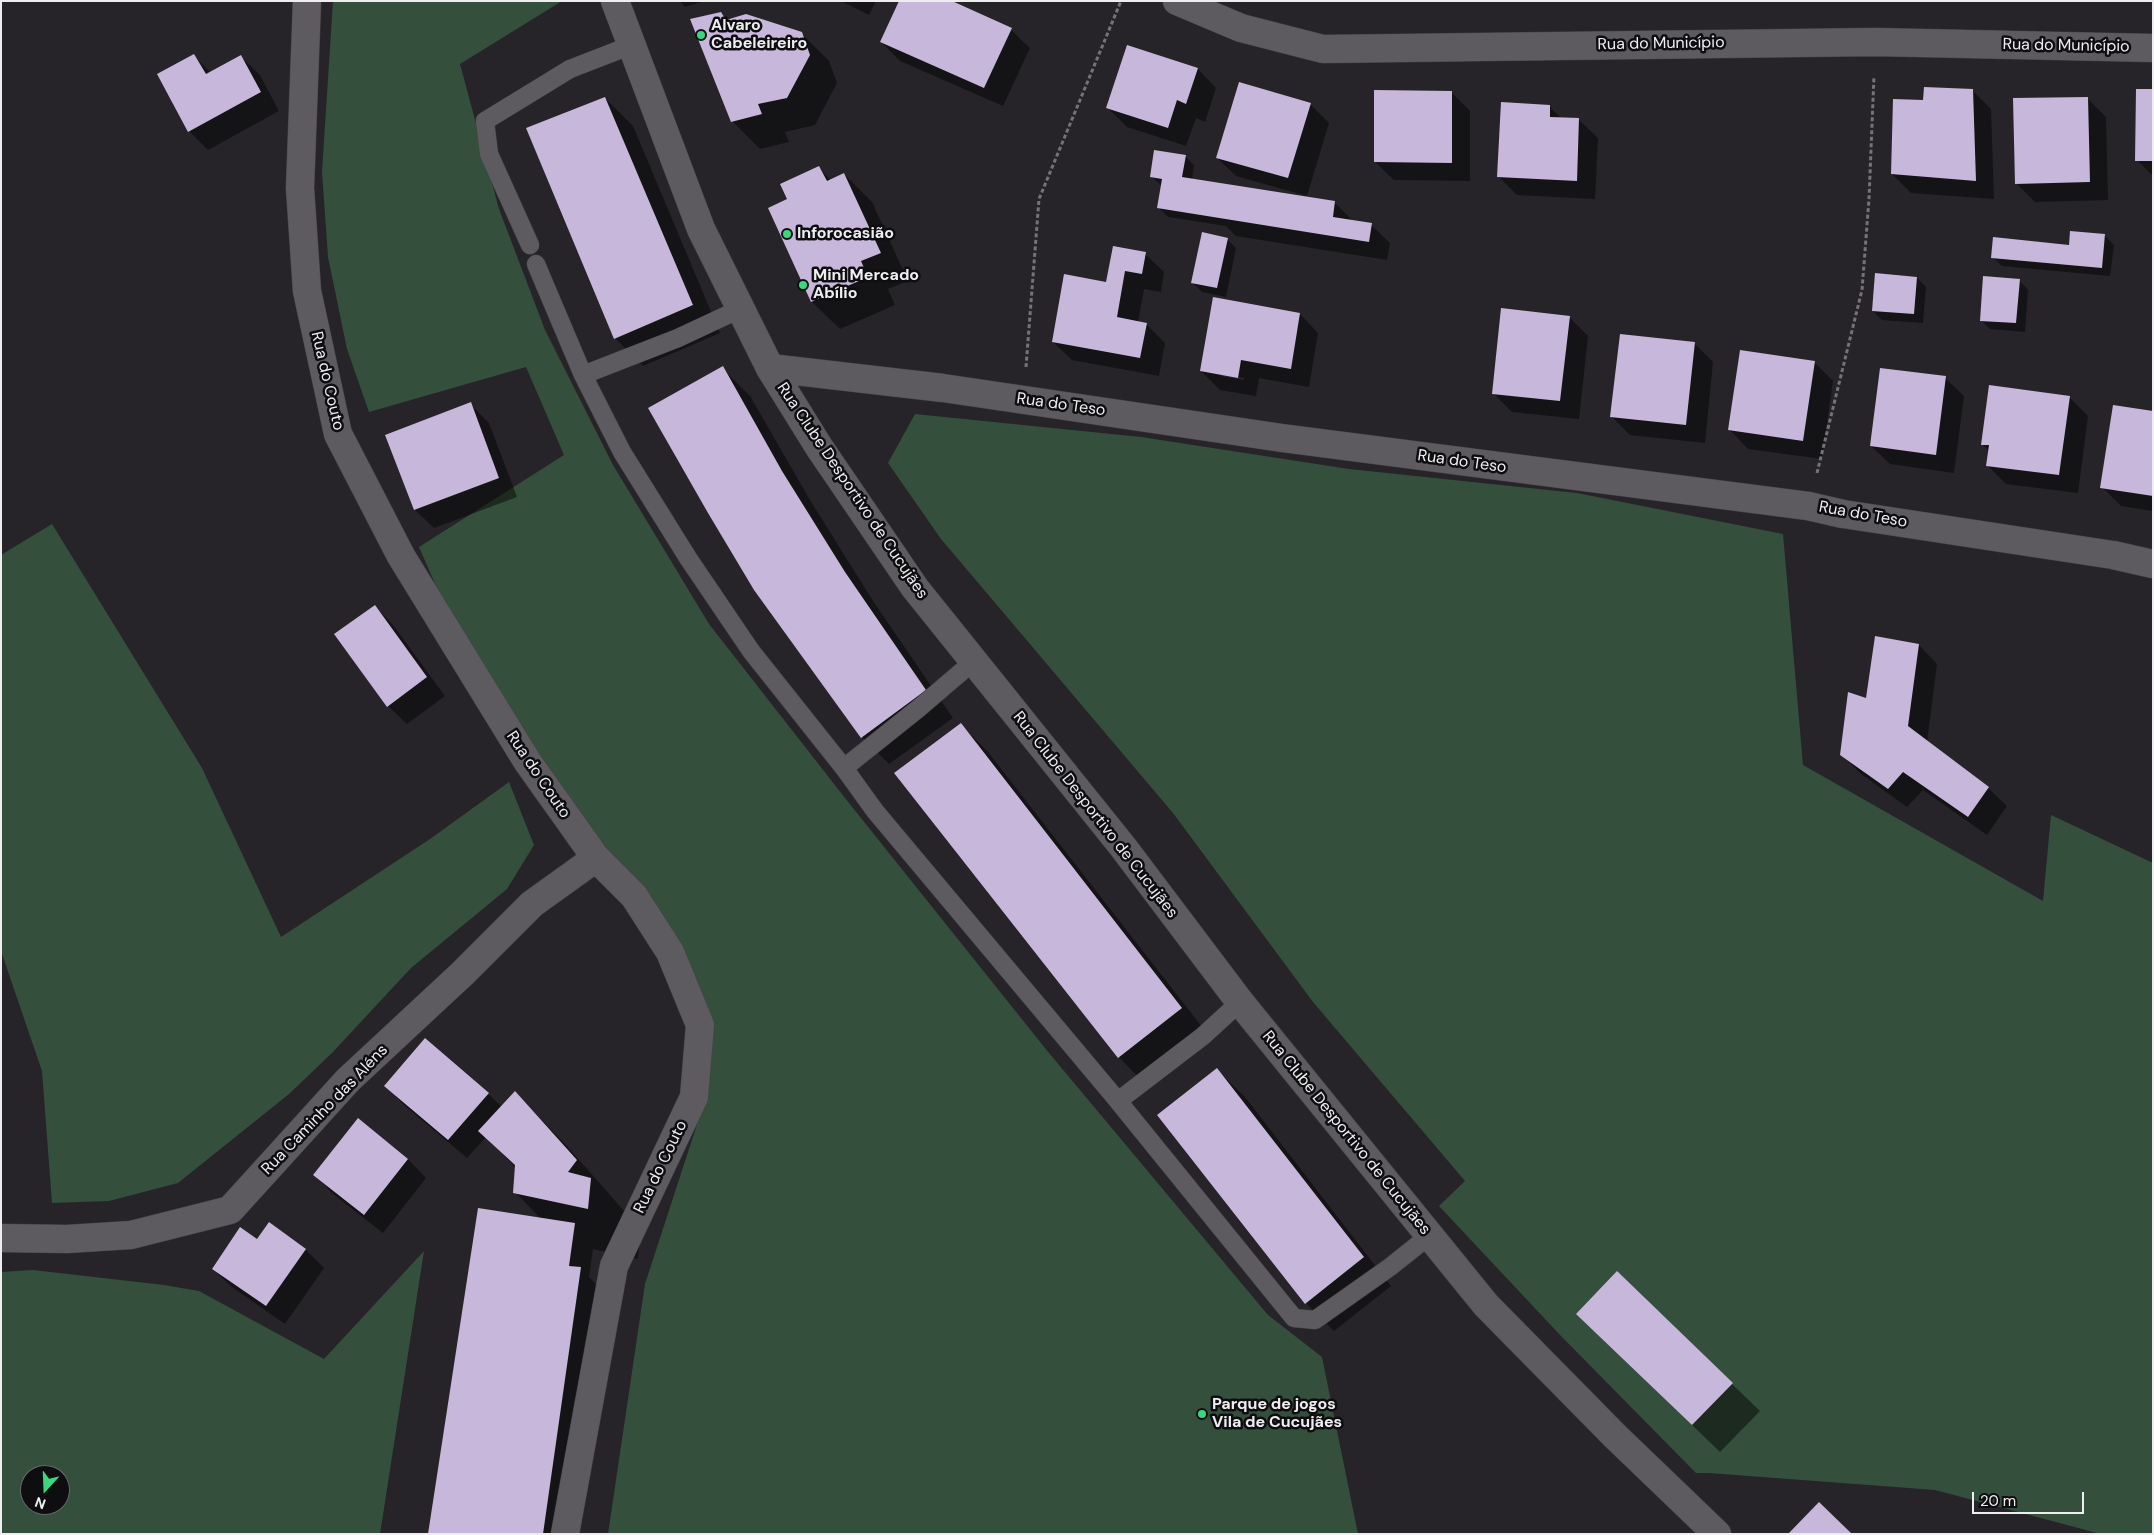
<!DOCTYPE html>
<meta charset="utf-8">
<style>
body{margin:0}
#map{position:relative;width:2154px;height:1535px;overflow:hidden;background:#262428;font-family:"DM Sans",sans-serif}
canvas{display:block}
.frame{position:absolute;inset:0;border:2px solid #eeedf0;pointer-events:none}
.north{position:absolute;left:20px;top:1465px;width:50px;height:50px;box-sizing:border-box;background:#0e0d10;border:1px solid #68676a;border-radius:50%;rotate:200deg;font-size:14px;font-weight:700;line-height:20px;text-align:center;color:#eeedf0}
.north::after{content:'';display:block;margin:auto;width:18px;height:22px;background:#3bd77f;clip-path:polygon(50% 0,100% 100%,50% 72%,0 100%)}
.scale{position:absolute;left:1972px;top:1492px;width:112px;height:22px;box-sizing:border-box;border:2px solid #eeedf0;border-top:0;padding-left:6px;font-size:15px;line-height:18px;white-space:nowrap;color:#eeedf0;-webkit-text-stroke:4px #0e0d10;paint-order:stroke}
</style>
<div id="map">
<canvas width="2154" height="1535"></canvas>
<div class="frame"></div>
<div class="north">N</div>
<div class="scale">20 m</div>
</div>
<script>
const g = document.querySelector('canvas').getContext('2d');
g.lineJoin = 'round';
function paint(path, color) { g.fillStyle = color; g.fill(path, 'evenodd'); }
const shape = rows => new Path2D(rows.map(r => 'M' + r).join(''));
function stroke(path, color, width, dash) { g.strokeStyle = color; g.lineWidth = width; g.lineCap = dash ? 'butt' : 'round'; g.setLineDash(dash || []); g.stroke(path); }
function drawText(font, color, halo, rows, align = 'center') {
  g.font = font + ' "DM Sans",sans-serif'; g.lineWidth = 5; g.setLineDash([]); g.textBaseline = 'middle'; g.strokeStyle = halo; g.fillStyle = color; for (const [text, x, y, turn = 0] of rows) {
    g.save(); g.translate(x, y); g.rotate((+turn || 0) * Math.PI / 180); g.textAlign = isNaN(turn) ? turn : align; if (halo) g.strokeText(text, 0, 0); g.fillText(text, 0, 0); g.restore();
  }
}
paint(shape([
 [333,1,562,1,460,64,499,209,545,330,613,465,709,624,845,798,1049,1053,1268,1315,1322,1357,1358,1534,608,1534,645,1284,704,1103,710,1025,612,866,456,632,419,547,564,455,526,367,369,412,347,349,328,257,322,172],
 [915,414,1141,437,1349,469,1577,493,1783,534,1803,765,2043,901,2051,815,2153,863,2153,1534,2101,1534,1935,1490,1709,1473,1696,1473,1561,1336,1439,1206,1465,1181,1313,1002,1173,813,941,539,888,463],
 [52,524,202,768,281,937,430,839,509,782,534,845,507,889,411,968,332,1053,289,1094,178,1183,109,1201,52,1203,42,1071,1,951,1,555],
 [424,1251,380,1534,1,1534,1,1272,33,1270,164,1285,199,1291,324,1359],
 [30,1475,60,1475,60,1505,30,1505]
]), '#354f3d');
paint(shape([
 [680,1,705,1,685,7],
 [841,1,876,1,869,15],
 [721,13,728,21,801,33,829,61,837,83,815,125,785,132,789,142,760,149,732,121],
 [1011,30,1030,48,1003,106,900,61,881,42],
 [1128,46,1198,69,1216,88,1205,122,1196,118,1186,146,1127,127,1108,108],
 [194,56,211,73,241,57,260,75,279,111,208,150,189,131],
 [1240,84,1311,105,1329,123,1307,196,1236,176,1217,158],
 [1972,90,1991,109,1994,199,1911,193,1892,174,1924,101],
 [2153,90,2153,176,2137,160],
 [1451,92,1470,111,1470,181,1394,180,1375,162],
 [605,98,633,126,720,333,643,366,615,338],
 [2087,98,2106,117,2108,200,2035,202,2016,183],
 [1549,106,1562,119,1579,120,1598,138,1595,199,1517,195,1499,177],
 [1185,156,1194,165,1192,180,1334,202,1354,222,1371,225,1390,243,1387,260,1236,236,1226,226,1168,217,1159,208,1162,186,1151,176],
 [819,168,831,180,844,174,872,202,908,281,888,289,895,305,840,329,812,302,789,200],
 [2105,236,2114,245,2110,276,2002,266,1992,257,2070,246],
 [1227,239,1236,248,1226,297,1202,292,1193,283],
 [1145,254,1164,272,1161,292,1144,289,1138,322,1146,324,1165,343,1159,376,1072,360,1053,342,1107,283],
 [1917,278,1926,287,1923,323,1882,320,1873,311],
 [2019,280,2028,290,2025,332,1990,329,1981,320],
 [1300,314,1318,333,1309,387,1259,378,1256,396,1220,390,1201,371],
 [1221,374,1244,378,1244,380,1221,376],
 [1569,317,1588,336,1579,419,1512,412,1493,393],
 [1695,344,1713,362,1705,443,1630,435,1611,416],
 [1814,362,1833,381,1822,459,1748,449,1730,430],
 [722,368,750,396,810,500,873,601,953,718,889,764,862,737],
 [1945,378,1964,396,1954,473,1890,464,1871,446],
 [2069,397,2088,416,2078,493,2006,484,1987,465,1989,451,1982,444],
 [470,404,489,423,517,497,434,528,415,510],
 [2153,412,2153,511,2121,506,2102,487],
 [375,606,393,625,445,696,407,724,388,706],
 [1919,645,1937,664,1927,742,1988,788,2007,806,1987,835,1923,790,1907,807,1861,774,1842,755],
 [960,724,988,752,1209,1036,1146,1085,1119,1057],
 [1217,1070,1245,1097,1391,1286,1334,1331,1306,1303],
 [386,1086,488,1094,502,1107,515,1093,565,1144,641,1230,638,1259,593,1249,589,1277,599,1287,564,1534,429,1534,438,1470,453,1384,541,1219,515,1192,516,1168,486,1137,467,1158,404,1105],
 [408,1159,426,1178,383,1233,333,1194,315,1175],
 [258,1241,306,1250,324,1268,285,1324,232,1287,213,1269],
 [1577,1314,1732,1384,1760,1411,1720,1452]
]), '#0007');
paint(shape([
 [899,1,952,1,1012,28,984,88,880,42],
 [721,12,726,20,746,14,802,32,810,55,787,98,758,104,762,114,731,122,690,19],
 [1127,45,1198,68,1186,104,1177,100,1168,128,1106,108],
 [194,54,206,74,241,55,261,92,188,132,157,74],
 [1239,82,1311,103,1288,178,1216,158],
 [1924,87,1973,89,1976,181,1891,174,1893,99,1923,100],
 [2136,89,2153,89,2153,161,2135,161],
 [1374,90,1452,91,1452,163,1374,162],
 [605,97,693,305,614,339,526,128],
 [2088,97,2090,182,2015,184,2013,98],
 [1501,102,1550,105,1550,117,1579,118,1577,181,1497,177],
 [1154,150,1186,155,1182,177,1335,201,1333,217,1372,223,1369,242,1157,208,1162,179,1150,177],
 [819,166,827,181,844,173,881,253,861,261,868,277,811,302,768,208,787,199,780,184],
 [2070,231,2105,234,2102,268,1991,258,1993,237,2069,245],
 [1202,232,1228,238,1217,288,1191,283],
 [1113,246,1146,252,1142,274,1125,271,1117,317,1147,323,1140,358,1052,342,1064,274,1106,282],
 [1875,273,1917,277,1914,314,1872,311],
 [1983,276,2020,279,2016,323,1980,321],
 [1213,297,1300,313,1291,369,1241,360,1238,378,1200,371],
 [1501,308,1570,316,1560,401,1492,394],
 [1620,334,1695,342,1686,425,1610,417],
 [1740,350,1815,361,1803,441,1728,430],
 [723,366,782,471,845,572,926,690,861,738,754,590,708,513,648,408],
 [1880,368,1946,376,1936,455,1870,446],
 [1989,385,2070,396,2059,475,1986,466,1989,445,1981,445],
 [471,402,499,478,414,510,385,435],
 [2113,405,2153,411,2153,496,2100,488],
 [375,605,427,677,387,707,334,634],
 [1875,636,1919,644,1908,726,1989,787,1968,817,1903,772,1888,789,1840,755,1848,692,1866,698],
 [961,723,1182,1008,1118,1058,894,773],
 [425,1038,489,1093,448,1140,384,1086],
 [1217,1068,1364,1257,1305,1304,1157,1115],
 [515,1091,577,1160,568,1172,591,1178,588,1209,513,1193,515,1165,478,1131],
 [358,1118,408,1159,364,1215,313,1175],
 [478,1208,575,1223,569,1266,581,1267,543,1534,428,1534],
 [269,1222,306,1249,266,1306,212,1269,240,1227,257,1239],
 [1617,1271,1733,1383,1692,1425,1576,1314],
 [1819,1502,1852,1534,1788,1534]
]), '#c7b7da');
const service = shape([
 [530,245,489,154,485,121,570,69,632,45],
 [536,264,583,375,678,338,740,309],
 [583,375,622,452,688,558,751,651,844,768,919,708,974,661],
 [844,768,875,811,1118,1101,1203,1036,1240,1002],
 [1118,1101,1294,1318,1315,1320,1390,1267,1429,1236]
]);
const minor = shape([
 [307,1,300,188,307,291,338,434,401,556,527,761,596,858,634,896,670,952,700,1025,694,1097,614,1266,565,1534],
 [615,1,701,229,770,368,819,447,915,588,1123,847,1240,1002,1486,1305,1615,1436,1717,1534],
 [1177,1,1241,28,1323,49,1875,42,2153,48],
 [770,368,943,388,1282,438,1808,506,1843,514,2113,555,2153,564],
 [1,1238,67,1239,131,1235,230,1210,348,1080,463,973,532,904,596,858]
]);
stroke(service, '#454347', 19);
stroke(minor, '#454347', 29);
stroke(shape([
 [1026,367,1039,199,1121,1],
 [1817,473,1862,290,1869,199,1874,76]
]), '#747376', 3, [4, 2.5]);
stroke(service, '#5d5b60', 18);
stroke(minor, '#5d5b60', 28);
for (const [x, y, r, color] of [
 [701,35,5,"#3bd77f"],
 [787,234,5,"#3bd77f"],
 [803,285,5,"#3bd77f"],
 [1202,1414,5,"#3bd77f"]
]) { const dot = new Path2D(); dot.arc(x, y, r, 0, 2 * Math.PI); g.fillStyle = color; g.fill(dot); stroke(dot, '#0e0d10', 2); }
drawText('bold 16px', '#eeedf0', '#0e0d10', [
 ["Alvaro",711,26],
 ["Cabeleireiro",711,44],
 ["Inforocasião",797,234],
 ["Mini Mercado",813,276],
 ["Abílio",813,294],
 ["Parque de jogos",1212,1405],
 ["Vila de Cucujães",1212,1423]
], 'left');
drawText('16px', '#eeedf0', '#0e0d10', [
 ["Rua do Município",1661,44,-1],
 ["Rua do Município",2066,46,1],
 ["Rua do Couto",327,381,77],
 ["Rua do Teso",1061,405,8],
 ["Rua do Teso",1462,462,8],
 ["Rua Clube Desportivo de Cucujães",852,491,56],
 ["Rua do Teso",1863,515,10],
 ["Rua do Couto",538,775,56],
 ["Rua Clube Desportivo de Cucujães",1095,815,52],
 ["Rua Caminho das Aléns",325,1110,-46],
 ["Rua Clube Desportivo de Cucujães",1346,1133,51],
 ["Rua do Couto",661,1167,-64]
]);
</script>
